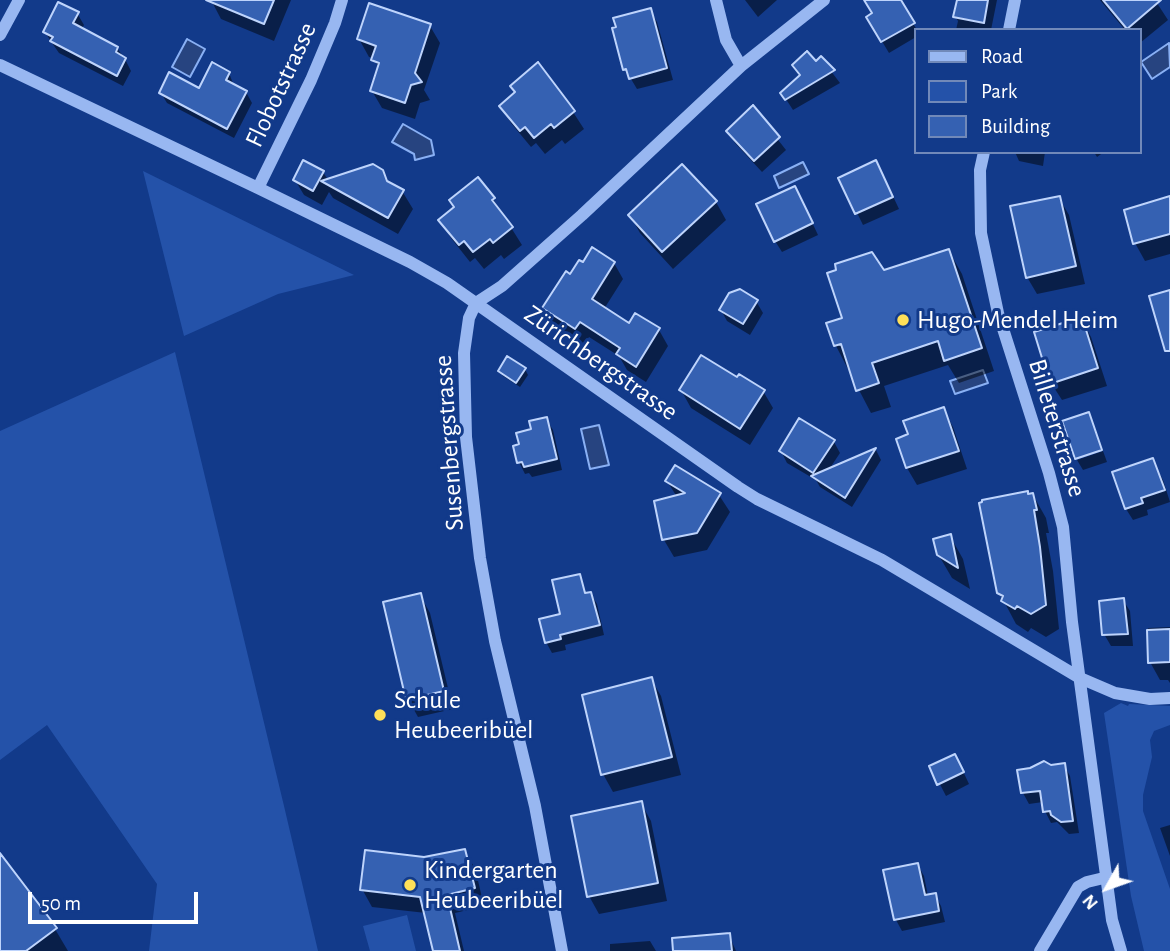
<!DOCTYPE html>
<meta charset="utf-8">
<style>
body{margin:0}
#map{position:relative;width:1170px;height:951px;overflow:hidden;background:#123a8a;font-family:"Alegreya Sans",sans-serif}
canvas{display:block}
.legend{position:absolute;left:914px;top:28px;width:228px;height:126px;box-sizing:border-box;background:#123a8a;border:2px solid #7189b9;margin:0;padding:9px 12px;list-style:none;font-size:21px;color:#fff}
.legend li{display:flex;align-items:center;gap:14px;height:35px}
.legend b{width:35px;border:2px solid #7189b9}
.north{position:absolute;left:1072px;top:853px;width:70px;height:70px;-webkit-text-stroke:5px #123a8a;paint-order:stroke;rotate:230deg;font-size:19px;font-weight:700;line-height:28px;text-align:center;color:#fff}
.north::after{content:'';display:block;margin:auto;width:24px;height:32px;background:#fff;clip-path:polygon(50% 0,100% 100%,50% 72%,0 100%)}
.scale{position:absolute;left:28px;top:892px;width:170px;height:32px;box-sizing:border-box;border:4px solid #fff;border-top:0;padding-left:9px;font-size:21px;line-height:24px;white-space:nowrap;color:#fff;-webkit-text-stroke:5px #123a8a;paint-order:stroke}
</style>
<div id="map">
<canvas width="1170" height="951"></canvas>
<ul class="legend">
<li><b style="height:9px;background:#98b7f1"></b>Road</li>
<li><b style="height:19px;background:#2452a9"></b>Park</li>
<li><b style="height:19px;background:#3561b2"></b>Building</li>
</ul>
<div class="north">N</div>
<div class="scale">50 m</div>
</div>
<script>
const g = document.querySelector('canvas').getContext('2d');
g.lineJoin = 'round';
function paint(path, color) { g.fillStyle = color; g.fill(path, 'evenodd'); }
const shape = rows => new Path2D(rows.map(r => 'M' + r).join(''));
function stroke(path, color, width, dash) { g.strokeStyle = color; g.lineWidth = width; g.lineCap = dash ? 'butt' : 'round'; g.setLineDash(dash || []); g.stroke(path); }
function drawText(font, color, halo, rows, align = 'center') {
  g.font = font + ' "Alegreya Sans",sans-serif'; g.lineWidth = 6; g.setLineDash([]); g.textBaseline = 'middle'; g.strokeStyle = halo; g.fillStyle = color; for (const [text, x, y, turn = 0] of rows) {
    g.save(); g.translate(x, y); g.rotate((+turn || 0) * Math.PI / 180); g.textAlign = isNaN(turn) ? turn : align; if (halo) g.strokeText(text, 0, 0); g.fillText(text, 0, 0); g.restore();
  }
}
paint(shape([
 [143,171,354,275,278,294,184,336],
 [175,352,284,806,318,951,149,951,157,884,47,725,0,760,0,431],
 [1121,703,1128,706,1129,704,1170,706,1170,725,1154,731,1150,740,1152,757,1143,795,1143,811,1170,889,1170,951,1144,951,1131,896,1104,713],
 [407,915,416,951,370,951,363,926]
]), '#2452a9');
const water = shape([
 [187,39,205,49,190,77,172,67,187,39],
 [1169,43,1170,67,1152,79,1141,62,1169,43],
 [403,124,431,140,434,155,415,160,414,154,392,142,403,124],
 [803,162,809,174,779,188,774,176,803,162],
 [983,370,988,383,955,394,950,381,983,370],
 [599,425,609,465,590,469,581,429,599,425]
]);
paint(water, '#274480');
stroke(water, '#89b0f4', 2);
paint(shape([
 [211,0,291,0,274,41,221,19],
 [745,0,777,0,758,17],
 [877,0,899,0,917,30,916,37,889,53,868,18,874,14],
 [959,0,997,0,991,30,956,30,958,21,955,16],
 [1100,0,1155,0,1168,20,1140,43,1140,30,1125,30],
 [650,10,657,22,673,80,637,89,625,69],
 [77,13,84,25,81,30,117,48,125,59,131,71,123,86,59,53,52,43,45,32],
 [430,26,440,43,424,90,430,100,420,103,415,119,382,108,372,91,379,69,374,58,369,57,359,39],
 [821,58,840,83,793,110,782,93,800,77,794,66,816,63],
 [229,73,234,86,246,92,252,103,234,138,167,103,161,93,199,90],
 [501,106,573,112,584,129,565,144,562,140,545,154,536,143,531,147,511,123],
 [753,108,786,150,762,172,735,143,728,131],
 [1015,152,1045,152,1043,166,1019,161],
 [1094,152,1104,152,1097,157],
 [682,167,716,202,726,220,673,269,640,233,630,215],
 [382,171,389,184,402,191,413,209,398,234,333,198,329,192,322,205,304,195,295,180,323,172,328,180],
 [882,173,899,209,863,225,840,178],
 [1059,198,1069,215,1085,284,1037,294,1027,277],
 [1170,198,1170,254,1145,261,1135,243],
 [493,199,522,245,504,259,501,255,484,269,475,258,470,262,451,238,441,221,456,209],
 [801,199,818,235,782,252,775,241],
 [949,251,962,274,994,371,959,383,948,365,884,386,891,407,871,413,836,346,828,324,844,319],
 [614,263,623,279,604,309,630,325,659,330,668,346,646,382,627,370,619,356,589,337,585,344,554,324,544,308,570,276],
 [756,301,763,313,750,335,727,321,721,310],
 [1081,319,1091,337,1107,386,1062,400,1051,383],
 [525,369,528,375,520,387,503,376,500,371],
 [681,390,763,391,773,408,750,445,691,408],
 [943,409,953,427,967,469,917,485,907,468,910,435],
 [1088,414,1102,448,1076,457],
 [546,419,553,430,562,470,532,477,529,473,525,474,519,462,521,445],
 [834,442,840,453,828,471,876,450,881,460,852,507,820,487,816,480,787,463,781,451],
 [1103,451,1107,462,1083,470,1077,460],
 [1152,460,1163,480,1170,502,1147,510,1148,515,1133,520,1126,509,1115,473],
 [667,481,719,495,730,512,707,550,674,557,664,540,656,502,677,497],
 [1033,495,1046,518,1049,533,1046,533,1053,571,1059,629,1046,637,1031,628,1028,632,1016,624,999,592,1029,496],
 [950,536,963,559,970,589,952,578,938,554],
 [579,576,587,595,591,594,597,604,604,635,565,645,566,650,552,653,546,642,562,615],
 [420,595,430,613,453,709,418,717,408,699],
 [1123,600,1130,611,1133,646,1111,646,1104,634],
 [1170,627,1170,683,1168,680,1160,680,1150,662,1148,628],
 [651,679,661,696,681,775,613,792,603,774],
 [1064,765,1070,776,1079,833,1069,834,1057,822,1051,823,1045,811,1043,802,1029,804,1023,793,1019,771],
 [931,767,961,767,969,784,946,796],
 [641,803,651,821,667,901,599,914,589,896],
 [1170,825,1170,856,1160,828],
 [464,851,475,868,484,906,455,913,464,951,435,951,426,913,372,907,362,889,436,858],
 [0,856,55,929,68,951,0,951],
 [918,865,924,876,928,896,935,895,941,906,945,922,902,931,896,920],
 [729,935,736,951,690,951],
 [650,941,656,951,610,951,610,944]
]), '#0007');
const building = shape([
 [206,0,274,0,264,24,206,0],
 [864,0,901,0,915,23,881,42,866,17,872,13,864,0],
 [957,0,988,0,984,23,953,17,957,0],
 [1103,0,1161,0,1127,29,1103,0],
 [58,2,79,12,73,23,118,47,116,52,126,58,117,76,50,41,53,37,43,32,58,2],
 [369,3,431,24,415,73,422,82,411,85,405,103,370,91,379,63,371,60,376,46,357,39,369,3],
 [651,8,667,68,629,79,626,69,623,70,612,28,616,27,613,18,651,8],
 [807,51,816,61,821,56,835,70,785,100,780,93,800,75,792,65,807,51],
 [212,62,230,72,226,80,247,91,227,129,159,93,169,72,199,88,212,62],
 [538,62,575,111,554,128,551,124,534,138,525,127,520,131,499,106,515,92,510,86,538,62],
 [753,105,780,137,754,161,726,131,753,105],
 [303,160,324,171,313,191,293,180,303,160],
 [876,160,893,197,855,214,838,178,876,160],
 [373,164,383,170,387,181,404,190,388,218,321,181,373,164],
 [682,164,717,201,662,252,628,215,682,164],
 [478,177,495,198,492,200,513,227,493,243,490,239,473,252,464,241,459,245,438,220,454,207,449,200,478,177],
 [795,186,813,223,774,242,756,204,795,186],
 [1060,196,1076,266,1026,278,1010,206,1060,196],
 [1170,196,1170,234,1133,244,1124,210,1170,196],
 [592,247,615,262,592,299,629,323,635,313,660,328,636,367,616,354,620,348,580,322,575,329,542,308,566,271,570,274,579,260,583,262,592,247],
 [949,249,982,348,944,361,938,341,872,363,879,383,856,391,841,344,834,346,826,323,842,318,827,273,836,270,835,264,872,252,884,270,949,249],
 [740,289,758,300,743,324,719,310,729,293,740,289],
 [1170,290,1170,351,1165,351,1149,296,1170,290],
 [1082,317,1098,368,1050,384,1034,332,1082,317],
 [701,355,737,377,739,374,765,390,740,429,679,390,701,355],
 [507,356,526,368,516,383,498,371,507,356],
 [944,407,959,451,906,468,896,439,908,434,903,421,944,407],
 [1089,412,1102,450,1075,459,1062,421,1089,412],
 [547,417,557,459,524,467,522,462,517,463,513,446,519,444,516,433,531,429,529,421,547,417],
 [799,418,835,440,813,473,779,451,799,418],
 [876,448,845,498,811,476,876,448],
 [1153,458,1165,490,1141,498,1143,503,1125,509,1112,472,1153,458],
 [675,465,721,493,697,533,662,540,654,501,685,493,665,481,675,465],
 [1028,491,1028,494,1033,493,1037,510,1034,510,1040,547,1046,605,1031,614,1017,606,1015,609,1001,601,1003,596,997,593,979,503,982,502,982,500,1028,491],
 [951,534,958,568,937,555,933,539,951,534],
 [580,574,585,593,591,592,600,625,560,635,561,639,545,643,539,619,560,614,552,580,580,574],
 [421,593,444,691,406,700,383,602,421,593],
 [1124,598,1128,634,1102,635,1099,601,1124,598],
 [1170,629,1170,662,1148,663,1147,630,1170,629],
 [652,677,672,757,601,775,582,695,652,677],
 [955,754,964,772,937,785,929,766,955,754],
 [1044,761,1051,765,1065,763,1073,821,1061,822,1051,815,1050,811,1043,812,1040,791,1021,793,1017,770,1030,768,1044,761],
 [642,801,658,883,587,897,571,816,642,801],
 [465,849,475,888,447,895,460,951,433,951,420,897,360,890,365,850,424,857,465,849],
 [0,853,57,928,26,951,0,951,0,853],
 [918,863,925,895,936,893,939,911,894,920,883,870,918,863],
 [730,933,732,951,673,951,672,938,730,933]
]);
paint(building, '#3561b2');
stroke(building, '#bed4fc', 2);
stroke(shape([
 [716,0,726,40,741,66],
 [1009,30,1015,0],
 [0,35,19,0],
 [0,65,258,188,410,262,447,283,738,487,757,499,882,560,1080,678,1115,693,1150,699,1170,698],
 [984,152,980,170,981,233,998,313,1049,473,1063,527,1072,622,1112,920,1121,951],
 [258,188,311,80,335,23,342,0],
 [562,951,535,806,495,641,480,558,466,437,464,353,469,318,476,303,502,286,582,215,741,66,824,0],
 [1040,951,1078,887,1087,882,1108,877]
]), '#98b7f1', 12);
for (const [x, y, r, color] of [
 [903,320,7,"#ffe058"],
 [380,715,7,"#ffe058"],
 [410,885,7,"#ffe058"]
]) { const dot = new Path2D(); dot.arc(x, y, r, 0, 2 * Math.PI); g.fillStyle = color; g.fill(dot); stroke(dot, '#123a8a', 2.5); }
drawText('26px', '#fff', '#123a8a', [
 ["Flobotstrasse",281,85,-65],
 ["Zürichbergstrasse",601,363,35],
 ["Billeterstrasse",1057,428,73],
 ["Susenbergstrasse",449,443,-94]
]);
drawText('26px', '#fff', '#123a8a', [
 ["Hugo-Mendel Heim",917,320],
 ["Schule",394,700],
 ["Heubeeribüel",394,730],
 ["Kindergarten",424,870],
 ["Heubeeribüel",424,900]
], 'left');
</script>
